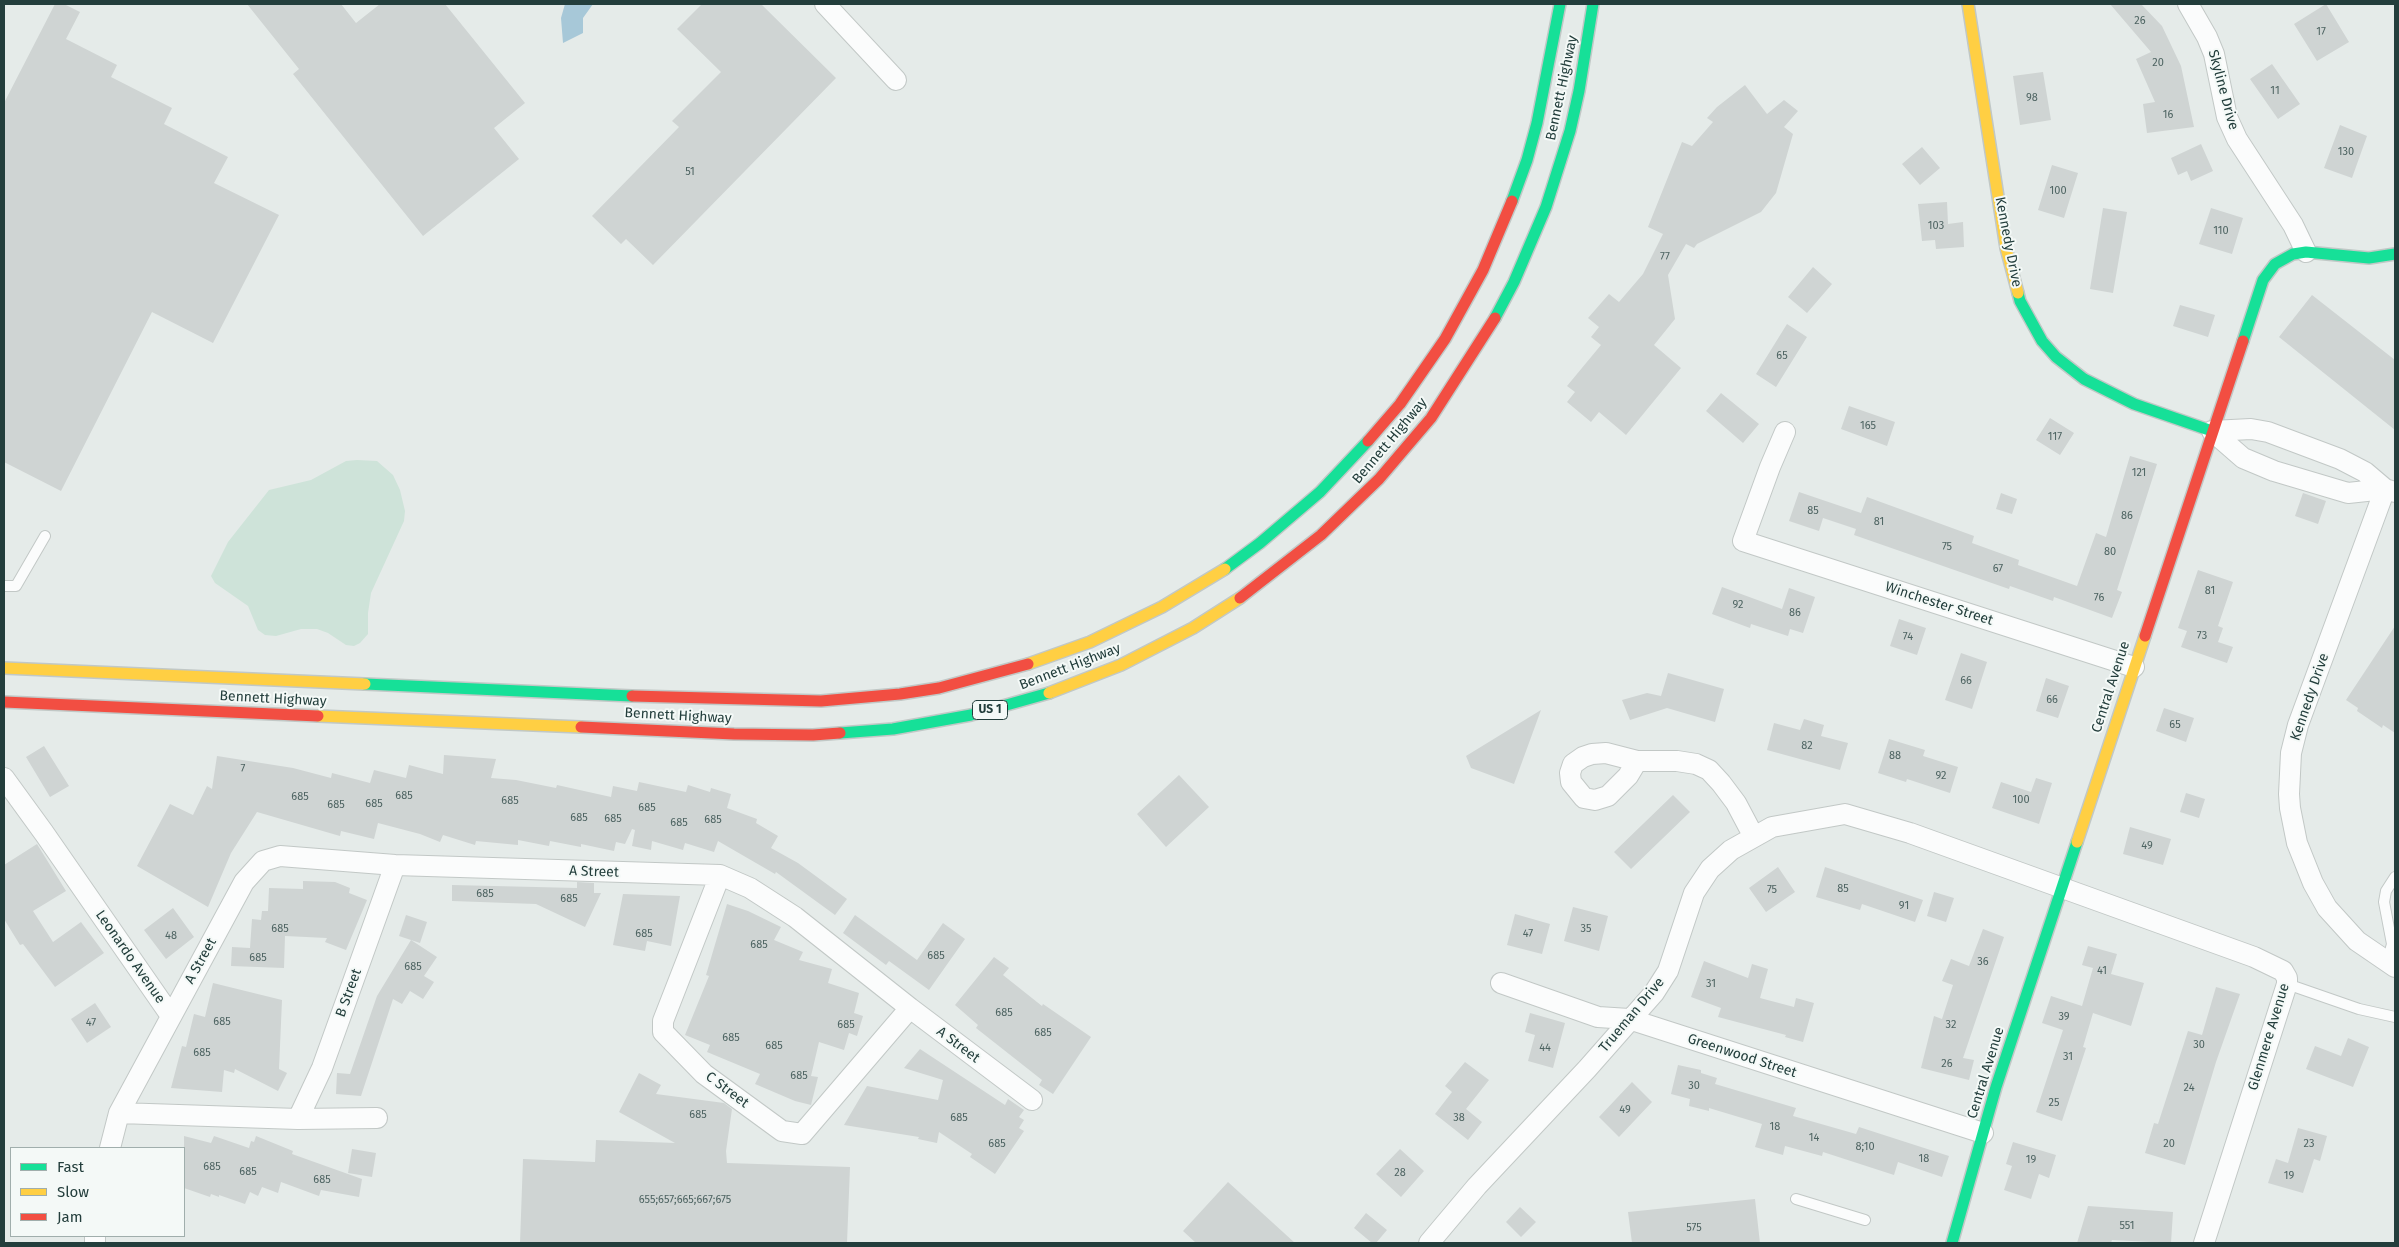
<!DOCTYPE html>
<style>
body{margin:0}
#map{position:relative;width:2399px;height:1247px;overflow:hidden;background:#e5ebe9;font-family:"Fira Sans",sans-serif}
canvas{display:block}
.frame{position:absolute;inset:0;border:5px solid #233e3c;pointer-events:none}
.legend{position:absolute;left:10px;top:1147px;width:175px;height:90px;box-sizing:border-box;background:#f4f9f7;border:1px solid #a0aeac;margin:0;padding:6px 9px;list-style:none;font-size:15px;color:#233e3c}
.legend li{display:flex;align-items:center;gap:10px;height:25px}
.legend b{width:25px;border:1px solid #a0aeac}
</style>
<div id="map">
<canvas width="2399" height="1247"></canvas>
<div class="frame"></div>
<ul class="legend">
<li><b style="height:6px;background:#16e098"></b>Fast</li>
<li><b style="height:6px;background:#ffcf43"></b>Slow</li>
<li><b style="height:6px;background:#f24e42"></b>Jam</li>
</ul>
</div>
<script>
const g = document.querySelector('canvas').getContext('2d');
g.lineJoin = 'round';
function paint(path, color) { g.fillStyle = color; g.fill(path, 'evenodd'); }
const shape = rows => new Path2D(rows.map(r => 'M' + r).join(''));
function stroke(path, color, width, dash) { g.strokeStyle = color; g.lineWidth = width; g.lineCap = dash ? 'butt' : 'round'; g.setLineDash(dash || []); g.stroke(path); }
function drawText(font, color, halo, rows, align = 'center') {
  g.font = font + ' "Fira Sans",sans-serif'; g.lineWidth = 4; g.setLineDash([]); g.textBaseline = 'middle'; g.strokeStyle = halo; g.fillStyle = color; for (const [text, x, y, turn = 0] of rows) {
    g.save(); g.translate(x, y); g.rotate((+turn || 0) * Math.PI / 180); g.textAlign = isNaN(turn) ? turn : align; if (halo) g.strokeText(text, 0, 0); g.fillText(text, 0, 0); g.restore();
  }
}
paint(shape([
 [357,460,377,461,393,475,400,490,405,511,404,521,371,593,368,613,368,634,360,643,354,646,346,645,328,633,317,629,301,629,276,636,265,635,258,630,248,606,215,583,211,576,228,542,269,490,311,480,346,461]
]), '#cee3d9');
paint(shape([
 [565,4,593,4,583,18,583,33,563,43,561,18]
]), '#a7c8d8');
paint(shape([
 [55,4,64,4,80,12,66,39,117,65,111,77,172,108,164,124,228,157,214,183,279,215,213,343,152,312,61,491,4,462,4,103],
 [247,4,341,4,356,23,380,4,445,4,525,103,494,128,519,159,423,236,293,74,299,69],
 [702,4,761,4,836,78,653,265,626,239,621,244,592,216,679,127,672,121,721,72,677,29],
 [2110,4,2141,4,2162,26,2181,66,2194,127,2147,133,2143,104,2155,102,2136,59,2151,52],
 [2326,4,2349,42,2317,61,2294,24],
 [2272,64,2300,104,2278,119,2250,79],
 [2043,72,2051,120,2020,125,2013,76],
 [1745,85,1767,114,1784,100,1798,111,1784,127,1793,134,1776,193,1761,212,1697,244,1694,248,1686,244,1668,275,1675,319,1654,345,1681,368,1626,435,1599,412,1591,422,1567,402,1575,392,1567,386,1601,345,1591,337,1599,327,1588,318,1609,294,1619,302,1643,274,1663,234,1648,227,1682,142,1692,146,1713,122,1707,118,1717,107],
 [2340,125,2367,136,2352,178,2324,168],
 [2201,144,2213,171,2191,181,2187,171,2178,175,2171,158],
 [1922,147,1940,168,1920,185,1902,164],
 [2052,165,2078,173,2064,218,2038,210],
 [1947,202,1948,224,1963,222,1964,247,1936,249,1935,240,1922,241,1918,204],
 [2103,208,2127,212,2113,293,2090,289],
 [2211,208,2243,218,2232,254,2199,244],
 [1813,267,1832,284,1807,313,1788,297],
 [2312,295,2395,360,2395,430,2279,337],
 [2180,305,2215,315,2208,337,2173,326],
 [1787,324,1807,337,1776,387,1756,374],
 [1721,393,1759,424,1743,443,1706,411],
 [1849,406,1895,422,1887,446,1841,429],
 [2050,418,2074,433,2060,455,2036,440],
 [2130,456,2157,464,2117,590,2122,592,2112,618,2054,597,2053,601,2010,586,2009,589,1854,535,1856,529,1823,518,1819,531,1789,521,1799,492,1861,513,1867,497,1974,536,1972,543,2019,560,2018,565,2077,586,2096,533,2106,537],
 [2001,493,2017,499,2012,514,1996,509],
 [2303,493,2326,501,2318,524,2295,516],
 [2198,570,2233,582,2218,626,2223,628,2218,642,2233,647,2227,663,2181,647,2187,631,2178,628],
 [1722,587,1782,609,1789,588,1815,597,1803,633,1790,629,1788,636,1751,624,1750,628,1712,614],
 [1899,619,1926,628,1917,655,1890,646],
 [2395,626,2395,733,2383,725,2382,728,2357,711,2358,708,2346,700],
 [1961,653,1987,662,1972,709,1945,700],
 [1668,673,1724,689,1715,722,1667,708,1630,720,1622,700,1647,693,1661,696],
 [2046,678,2069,686,2058,718,2036,711],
 [2164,708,2194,718,2186,742,2156,731],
 [1541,710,1514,784,1471,768,1466,756],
 [1804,719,1824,725,1821,736,1848,743,1840,770,1767,750,1774,723,1800,730],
 [1889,739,1925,750,1923,756,1958,767,1950,793,1907,779,1906,782,1878,773],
 [44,746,69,786,50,797,26,757],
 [444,755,496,759,491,778,516,780,556,788,557,785,611,797,613,786,637,791,639,782,686,792,688,785,710,792,711,788,731,794,727,808,757,819,756,823,778,836,771,848,798,863,847,899,835,915,776,872,775,874,718,841,714,852,685,843,683,850,652,841,651,850,632,846,635,830,632,829,625,844,616,842,614,851,581,844,581,847,550,841,549,846,518,840,518,845,476,841,475,845,443,835,440,842,420,834,378,823,374,839,341,831,340,836,257,812,231,853,208,907,137,866,170,804,193,815,207,786,212,789,217,756,293,768,331,778,332,773,370,783,374,770,406,778,409,765,443,774],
 [1179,775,1209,807,1166,847,1137,814],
 [2036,778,2052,783,2039,824,1992,808,2001,782,2031,792],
 [2186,793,2205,799,2199,818,2180,812],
 [1673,795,1690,812,1631,869,1614,852],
 [2130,827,2171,839,2163,865,2123,854],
 [37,844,66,891,33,911,53,942,81,922,104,953,55,987,23,944,20,945,4,919,4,865],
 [1778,867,1795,892,1766,912,1749,888],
 [1825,867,1923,900,1915,922,1862,904,1860,910,1816,897],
 [303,881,335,882,350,888,349,893,367,900,346,950,325,942,327,938,285,936,284,968,231,966,232,947,250,948,252,919,261,920,262,911,268,911,269,888,303,889],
 [577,882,594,883,594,893,601,893,585,927,536,904,452,901,452,885,577,888],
 [1934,892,1954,898,1946,922,1927,916],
 [623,894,680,896,671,946,647,941,645,951,613,945],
 [727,904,748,911,781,927,774,940,803,952,799,960,832,969,828,983,859,993,854,1013,863,1016,857,1036,849,1033,844,1050,819,1042,811,1076,818,1077,811,1105,795,1101,755,1084,760,1074,707,1052,710,1045,685,1035,709,976,706,975],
 [1573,907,1608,916,1599,951,1564,941],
 [173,908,194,937,166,959,144,930],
 [1515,914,1550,924,1542,954,1507,945],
 [406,915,427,922,420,943,399,936],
 [855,915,917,960,943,923,965,939,929,990,889,961,886,965,843,933],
 [1983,929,2004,937,1963,1058,1974,1060,1969,1080,1921,1068,1934,1016,1942,1019,1953,985,1942,981,1951,959,1969,966],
 [411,940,437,957,424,976,434,982,423,999,410,991,402,1004,393,999,361,1096,336,1094,337,1073,350,1074,377,996],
 [2088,946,2117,954,2111,974,2144,983,2131,1026,2093,1013,2083,1047,2086,1048,2062,1121,2036,1112,2063,1030,2042,1023,2051,996,2082,1006,2093,968,2082,965],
 [994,957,1009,968,1003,975,1042,1006,1043,1004,1091,1037,1053,1094,1039,1085,1042,1080,976,1028,978,1025,955,1005],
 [1704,961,1748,978,1752,964,1768,969,1760,998,1794,1007,1796,998,1814,1003,1803,1042,1785,1037,1786,1035,1718,1017,1721,1008,1691,997],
 [213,983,282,1000,279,1069,287,1073,278,1091,235,1069,234,1073,224,1070,222,1092,171,1088,182,1046,186,1047,194,1014,205,1017],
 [2216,987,2240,994,2216,1062,2185,1165,2145,1153,2154,1123,2158,1124,2188,1031,2202,1035],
 [95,1003,111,1027,87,1043,71,1019],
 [1530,1013,1565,1023,1553,1068,1528,1061,1535,1035,1525,1032],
 [2348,1038,2369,1047,2353,1087,2306,1069,2315,1046,2341,1056],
 [920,1049,1005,1105,1008,1099,1024,1110,1019,1117,1024,1120,1019,1128,1024,1131,995,1174,970,1157,972,1154,939,1132,937,1143,918,1139,919,1137,844,1125,867,1086,938,1100,943,1080,904,1068],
 [1465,1062,1489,1080,1466,1109,1482,1122,1468,1140,1435,1114,1452,1092,1445,1086],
 [1678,1065,1701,1070,1701,1073,1717,1078,1715,1084,1796,1108,1793,1116,1856,1134,1859,1127,1949,1156,1942,1177,1898,1162,1894,1175,1823,1152,1822,1156,1785,1146,1783,1155,1755,1147,1762,1124,1709,1108,1709,1111,1689,1106,1690,1099,1671,1094],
 [639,1073,661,1085,656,1094,724,1103,732,1109,726,1151,727,1163,850,1167,847,1243,520,1243,523,1159,595,1162,596,1140,675,1143,619,1112],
 [1632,1082,1652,1102,1619,1137,1599,1117],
 [2298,1128,2327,1136,2320,1161,2314,1159,2303,1193,2268,1183,2276,1159,2288,1163],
 [184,1136,211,1143,214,1136,249,1148,251,1141,254,1142,256,1136,293,1151,292,1154,362,1179,359,1197,321,1190,319,1196,281,1182,278,1193,262,1187,258,1196,250,1192,245,1204,219,1195,219,1197,211,1194,210,1197,184,1188],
 [2013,1142,2056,1155,2049,1178,2039,1174,2031,1199,2004,1190,2012,1166,2006,1164],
 [352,1149,376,1153,372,1177,348,1173],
 [1400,1149,1424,1171,1401,1197,1376,1174],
 [1228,1182,1295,1243,1196,1243,1183,1231],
 [1755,1199,1760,1243,1632,1243,1628,1212],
 [2088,1206,2173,1212,2171,1243,2112,1240,2111,1243,2077,1243],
 [1520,1207,1536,1222,1521,1237,1506,1222],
 [1366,1213,1387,1230,1376,1243,1372,1243,1354,1228]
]), '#cfd4d3');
const lane = shape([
 [4,586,16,586,45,536],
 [2387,962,2392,944,2384,902,2386,891,2395,877],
 [2287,984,2359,1009,2395,1017],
 [1796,1199,1865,1220]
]);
const street = shape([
 [825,4,896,80],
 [2188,4,2207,37,2214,54,2227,117,2237,139,2293,225,2306,252],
 [2212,431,2251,429,2268,432,2340,459,2365,472,2385,489,2395,492],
 [2212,431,2243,458,2274,471,2348,493,2385,489],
 [1785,432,1770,467,1743,541,2134,667],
 [2385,489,2298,725,2291,753,2289,794,2290,808,2297,843,2313,883,2327,908,2357,941,2395,967],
 [1637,761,1628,776,1608,796,1595,800,1584,798,1571,782,1570,773,1573,764,1583,757,1592,754,1606,753,1637,761,1677,761,1696,764,1709,770,1721,783,1736,803,1754,837],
 [4,778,44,833,171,1016],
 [720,875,663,1021,663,1032,704,1074,782,1131,802,1134,910,1008],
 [1501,983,1598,1017,1629,1019,1983,1133],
 [119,1113,298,1119,377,1118],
 [298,1119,322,1068,395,865],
 [110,1148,119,1113,244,882,263,861,280,856,395,865,720,875,750,888,795,917,910,1008,1032,1100],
 [95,1243,95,1236],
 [1429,1243,1477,1186,1587,1069,1654,993,1668,971,1694,893,1710,869,1731,850,1772,827,1845,814,1910,833,2254,957,2283,971,2287,978,2287,984,2204,1243]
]);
const fast = shape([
 [1512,201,1527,160,1537,123,1560,4],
 [2018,293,2020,301,2042,341,2056,357,2084,379,2134,404,2212,431],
 [1495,318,1514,282,1546,207,1570,131,1579,91,1593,4],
 [2243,341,2263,280,2275,264,2293,254,2306,252,2369,258,2395,254],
 [1225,569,1260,543,1320,492,1368,441],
 [365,684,632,696],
 [840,733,893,729,971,715,1049,693],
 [1952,1243,1996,1087,2077,842]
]);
const slow = shape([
 [1968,4,2006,248,2018,293],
 [1028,664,1090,642,1162,607,1225,569],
 [4,668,365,684],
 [1049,693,1121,665,1193,628,1240,598],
 [318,716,581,727],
 [2077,842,2145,636]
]);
const jam = shape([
 [1368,441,1400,404,1445,339,1483,270,1512,201],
 [1240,598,1321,535,1379,479,1431,418,1495,318],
 [2145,636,2243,341],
 [632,696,821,701,900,694,939,688,1028,664],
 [4,702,318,716],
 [581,727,734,734,813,735,840,733]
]);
stroke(lane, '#c2c8c6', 12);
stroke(street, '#c2c8c6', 22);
stroke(fast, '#c1c8c6', 14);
stroke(slow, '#c1c8c6', 14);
stroke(jam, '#c1c8c6', 14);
stroke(lane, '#fbfcfc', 10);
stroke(street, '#fbfcfc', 20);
stroke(fast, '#16e098', 11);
stroke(slow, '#ffcf43', 11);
stroke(jam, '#f24e42', 11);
drawText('11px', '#4e6462', null, [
 ["26",2140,21],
 ["17",2321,32],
 ["20",2158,63],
 ["11",2275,91],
 ["98",2032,98],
 ["16",2168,115],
 ["130",2346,152],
 ["51",690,172],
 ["100",2058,191],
 ["103",1936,226],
 ["110",2221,231],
 ["77",1665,257],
 ["65",1782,356],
 ["165",1868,426],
 ["117",2055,437],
 ["121",2139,473],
 ["85",1813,511],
 ["86",2127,516],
 ["81",1879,522],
 ["75",1947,547],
 ["80",2110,552],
 ["67",1998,569],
 ["81",2210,591],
 ["76",2099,598],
 ["92",1738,605],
 ["86",1795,613],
 ["73",2202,636],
 ["74",1908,637],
 ["66",1966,681],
 ["66",2052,700],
 ["65",2175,725],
 ["82",1807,746],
 ["88",1895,756],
 ["7",243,769],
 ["92",1941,776],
 ["685",404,796],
 ["685",300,797],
 ["100",2021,800],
 ["685",510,801],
 ["685",374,804],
 ["685",336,805],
 ["685",647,808],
 ["685",579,818],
 ["685",613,819],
 ["685",713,820],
 ["685",679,823],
 ["49",2147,846],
 ["85",1843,889],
 ["75",1772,890],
 ["685",485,894],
 ["685",569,899],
 ["91",1904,906],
 ["685",280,929],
 ["35",1586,929],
 ["685",644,934],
 ["47",1528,934],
 ["48",171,936],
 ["685",759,945],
 ["685",936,956],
 ["685",258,958],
 ["36",1983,962],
 ["685",413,967],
 ["41",2102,971],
 ["31",1711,984],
 ["685",1004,1013],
 ["39",2064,1017],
 ["685",222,1022],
 ["47",91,1023],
 ["685",846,1025],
 ["32",1951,1025],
 ["685",1043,1033],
 ["685",731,1038],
 ["30",2199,1045],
 ["685",774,1046],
 ["44",1545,1048],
 ["685",202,1053],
 ["31",2068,1057],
 ["26",1947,1064],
 ["685",799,1076],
 ["30",1694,1086],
 ["24",2189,1088],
 ["25",2054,1103],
 ["49",1625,1110],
 ["685",698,1115],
 ["685",959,1118],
 ["38",1459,1118],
 ["18",1775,1127],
 ["14",1814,1138],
 ["685",997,1144],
 ["20",2169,1144],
 ["23",2309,1144],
 ["8;10",1865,1147],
 ["18",1924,1159],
 ["19",2031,1160],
 ["685",212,1167],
 ["685",248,1172],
 ["28",1400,1173],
 ["19",2289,1176],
 ["685",322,1180],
 ["655;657;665;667;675",685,1200],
 ["551",2127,1226],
 ["575",1694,1228]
]);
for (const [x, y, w] of [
 [990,710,35]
]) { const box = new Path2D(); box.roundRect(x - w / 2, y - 9.5, w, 19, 4); g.fillStyle = '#f4f9f7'; g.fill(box); stroke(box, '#233e3c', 1); }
drawText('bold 12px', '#233e3c', null, [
 ["US 1",990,710]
]);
drawText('14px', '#233e3c', '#f4f9f7', [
 ["Bennett Highway",1562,88,-78],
 ["Skyline Drive",2223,90,75],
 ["Kennedy Drive",2008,242,79],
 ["Bennett Highway",1390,441,-50],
 ["Winchester Street",1939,604,18],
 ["Bennett Highway",1070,667,-21],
 ["Central Avenue",2111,687,-72],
 ["Kennedy Drive",2310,697,-71],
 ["Bennett Highway",273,699,3],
 ["Bennett Highway",678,716,3],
 ["A Street",594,872,2],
 ["Leonardo Avenue",130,957,55],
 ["A Street",201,961,-61],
 ["B Street",349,993,-70],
 ["Trueman Drive",1632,1015,-50],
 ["Glenmere Avenue",2269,1037,-73],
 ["A Street",958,1045,37],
 ["Greenwood Street",1742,1056,18],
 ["Central Avenue",1986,1073,-73],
 ["C Street",727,1090,37]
]);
</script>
